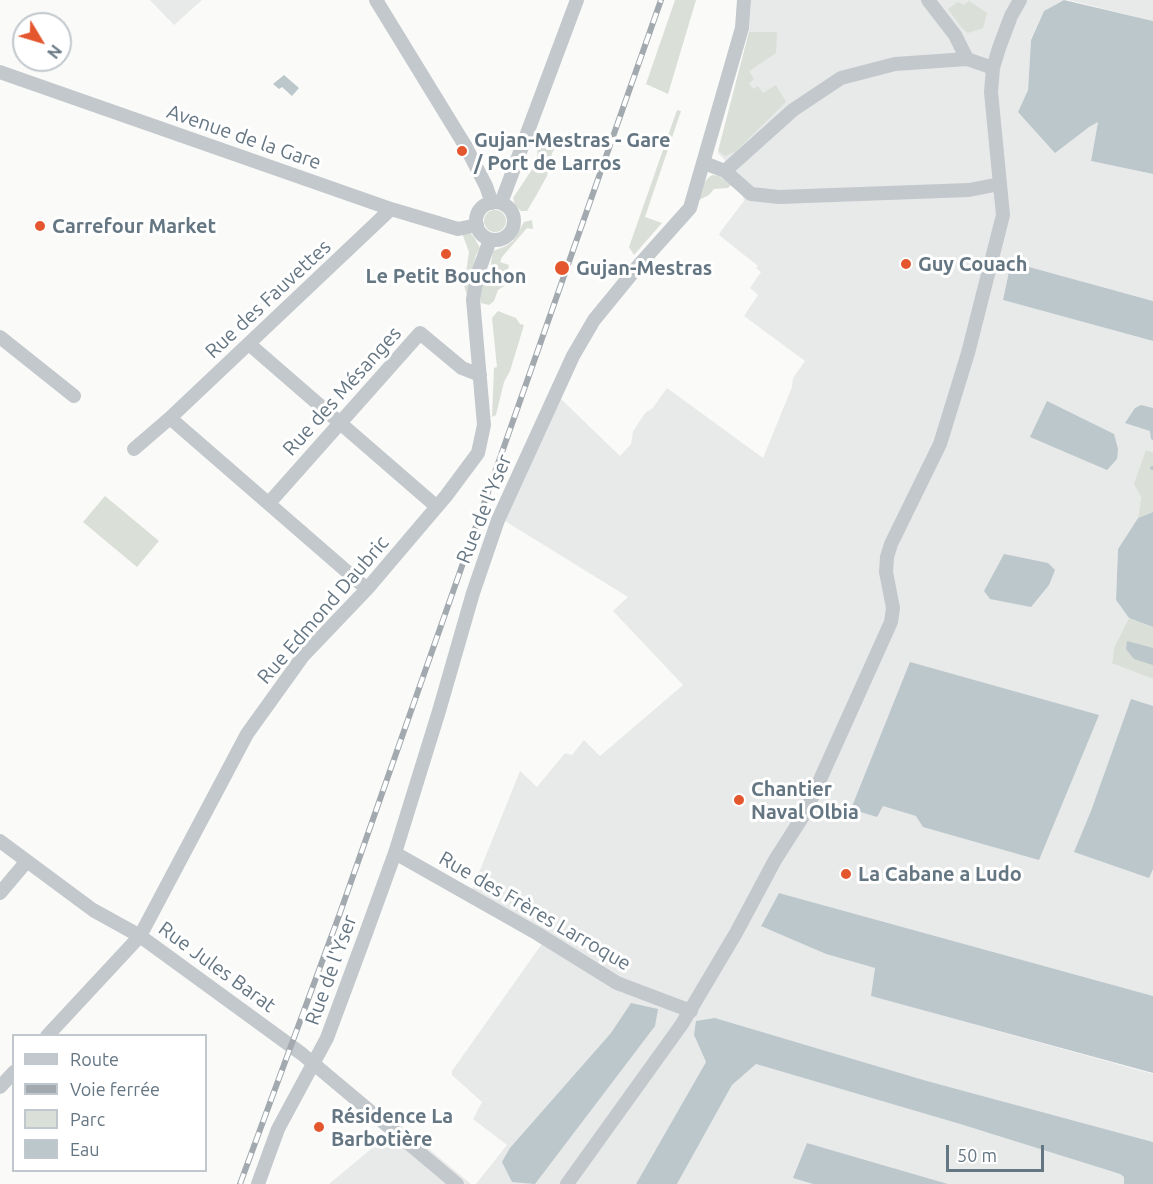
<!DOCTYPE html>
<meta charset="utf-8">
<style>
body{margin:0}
#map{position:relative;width:1153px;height:1184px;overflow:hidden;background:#fafaf8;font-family:Ubuntu,sans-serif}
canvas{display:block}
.legend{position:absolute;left:12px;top:1034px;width:195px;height:138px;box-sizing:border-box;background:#fff;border:2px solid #c1c8cd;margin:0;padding:8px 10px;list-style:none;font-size:18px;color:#657683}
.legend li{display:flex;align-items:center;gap:12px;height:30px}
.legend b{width:30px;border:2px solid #c1c8cd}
.north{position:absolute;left:12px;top:12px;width:60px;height:60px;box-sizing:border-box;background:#fff;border:2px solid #c1c8cd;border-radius:50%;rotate:128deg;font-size:16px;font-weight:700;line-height:24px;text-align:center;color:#657683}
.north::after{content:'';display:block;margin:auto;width:21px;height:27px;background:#e4572e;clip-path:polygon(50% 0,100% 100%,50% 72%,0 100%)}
.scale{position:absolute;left:946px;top:1145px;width:98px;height:27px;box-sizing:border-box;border:3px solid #657683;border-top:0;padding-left:8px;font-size:18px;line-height:21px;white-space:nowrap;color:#657683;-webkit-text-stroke:4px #fff;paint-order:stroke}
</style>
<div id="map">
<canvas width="1153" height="1184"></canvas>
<ul class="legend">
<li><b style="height:8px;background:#c3c8cc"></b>Route</li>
<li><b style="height:8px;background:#a2aab0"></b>Voie ferrée</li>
<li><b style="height:16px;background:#dadfd7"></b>Parc</li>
<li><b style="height:16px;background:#bbc7cb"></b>Eau</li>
</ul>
<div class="north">N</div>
<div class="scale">50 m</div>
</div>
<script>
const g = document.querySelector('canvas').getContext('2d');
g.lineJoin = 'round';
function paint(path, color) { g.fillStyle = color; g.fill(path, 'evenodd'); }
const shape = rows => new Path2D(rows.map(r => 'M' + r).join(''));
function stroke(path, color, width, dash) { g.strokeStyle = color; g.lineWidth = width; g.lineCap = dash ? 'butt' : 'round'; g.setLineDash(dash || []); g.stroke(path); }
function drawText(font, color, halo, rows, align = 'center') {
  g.font = font + ' Ubuntu,sans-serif'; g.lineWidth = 6; g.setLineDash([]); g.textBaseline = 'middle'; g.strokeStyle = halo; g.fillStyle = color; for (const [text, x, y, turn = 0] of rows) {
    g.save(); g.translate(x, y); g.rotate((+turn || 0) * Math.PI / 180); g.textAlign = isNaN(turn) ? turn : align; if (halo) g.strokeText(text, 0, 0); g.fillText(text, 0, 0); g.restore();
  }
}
paint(shape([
 [150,0,202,0,174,25],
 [751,0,1064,0,1044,11,1031,39,1028,90,1018,112,1089,126,1098,122,1091,161,1153,174,1153,301,1011,262,1003,300,1153,341,1153,452,1147,450,1138,518,1118,549,1116,600,1129,618,1114,648,1112,662,1153,679,1153,996,779,893,761,925,826,954,875,968,872,996,1153,1074,1153,1142,927,1081,715,1018,694,1035,706,1062,636,1184,476,1184,507,1145,473,1119,482,1102,452,1075,452,1071,546,938,472,890,520,771,537,787,565,753,572,755,584,740,600,756,683,685,613,611,628,597,505,521,529,449,561,399,620,456,631,444,633,431,646,412,652,409,667,388,763,458,792,387,793,378,805,361,744,316,758,295,750,288,761,272,756,268,758,266,719,235,721,231,744,201,738,174,718,153,749,32],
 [1068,0,1153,0,1153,21],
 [756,1064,960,1124,1120,1174,1124,1177,1124,1184,948,1184,807,1143,794,1178,813,1184,677,1184,732,1085],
 [400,1125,471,1184,329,1184]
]), '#e8e9e9');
paint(shape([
 [675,0,696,0,668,94,646,84],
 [969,1,987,13,983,28,968,33,962,28,948,9,958,2,964,5],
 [749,32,777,32,776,53,749,71,754,79,749,83,753,89,758,86,763,93,776,85,786,102,735,152,725,156,718,151],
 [677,110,681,111,645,217,662,223,634,255,629,247],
 [538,138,556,144,556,147,552,153,547,176,537,194,527,211,521,211,515,205,513,198,537,162],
 [712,175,719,176,731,185,728,188,714,189,709,195,699,200,704,183,708,178],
 '484 221a11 11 0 1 1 22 0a11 11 0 1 1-22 0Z',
 [532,220,533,229,527,228,502,257,500,262,509,265,504,286,498,290,494,301,489,305,481,303,478,293,480,282,489,275,493,251,506,246,513,241,524,222],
 [462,233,470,233,474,237,480,248,476,255,467,295,464,286,469,252],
 [498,311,516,318,520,324,524,325,510,371,504,382,496,415,492,417,494,368,497,367,492,318],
 [1146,450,1153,452,1153,512,1138,518,1141,497,1134,484],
 [105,496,159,541,137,567,83,522],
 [1129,618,1153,627,1153,679,1112,663,1114,648]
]), '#dadfd7');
paint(shape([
 [1064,0,1153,21,1153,174,1091,161,1098,122,1089,127,1055,153,1018,112,1028,90,1031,40,1044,11],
 [284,75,299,88,292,96,282,87,279,89,273,84],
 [1011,262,1153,301,1153,341,1003,300],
 [1047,401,1114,434,1118,449,1117,459,1107,470,1030,437],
 [1141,405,1153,408,1153,440,1151,439,1150,431,1125,423,1135,408],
 [1153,512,1153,627,1129,618,1116,600,1118,549,1138,518],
 [1004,554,1048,563,1055,570,1049,585,1031,607,990,599,984,591],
 [1127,641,1153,648,1153,665,1134,659,1126,649],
 [910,662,1099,715,1039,860,923,827,916,816,883,806,877,817,851,809],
 [1131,699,1153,706,1153,869,1149,878,1074,852,1091,811],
 [779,893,1153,996,1153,1073,871,996,875,968,826,954,761,926],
 [631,1003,658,1009,655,1026,535,1184,512,1182,502,1162,510,1148,611,1033],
 [715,1018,927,1081,1153,1142,1153,1184,1124,1184,1124,1177,1120,1174,960,1124,756,1064,732,1085,677,1184,636,1184,706,1062,694,1035,696,1021],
 [807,1143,948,1184,813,1184,793,1178]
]), '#bbc7cb');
stroke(shape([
 [1152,468,1153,468]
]), '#bbc7cb', 4);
stroke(shape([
 [376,0,466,147,486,186,492,203],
 [928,0,955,35,967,59],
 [0,72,391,209,458,229,477,225],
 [704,163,725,171,751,194,779,197,969,190,1000,184],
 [725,171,793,110,841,78,895,64,967,59,993,68],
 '476 221a19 19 0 1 1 38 0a19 19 0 1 1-38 0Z',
 [501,203,577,0],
 [0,337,74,396],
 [249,344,437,507],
 [134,449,170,418],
 [269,503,420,333,462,368,480,375],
 [367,589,170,418,391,209],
 [0,841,93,910,140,936,302,1054,457,1184],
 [395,853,538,934,617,983,691,1011],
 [0,893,27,861],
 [47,1036,140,936,247,734,303,656,367,589,446,496,478,453,484,425,473,299,478,273,490,240],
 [0,1087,14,1072],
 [258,1184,278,1129,327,1038,366,933,395,853,439,711,473,593,498,520,573,356,594,320,639,265,690,208,742,28,744,0],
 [567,1184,682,1024,736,933,775,860,805,813,891,622,893,608,886,572,887,557,891,544,940,444,968,353,1003,215,991,92,993,68,999,48,1011,16,1020,0]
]), '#c3c8cc', 14);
const rail = shape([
 [240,1184,340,913,661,0]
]);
stroke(rail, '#a2aab0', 6);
stroke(rail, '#fff', 4, [11]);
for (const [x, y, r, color] of [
 [462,151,6,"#e4572e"],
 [40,226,6,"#e4572e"],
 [446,254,6,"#e4572e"],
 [906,264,6,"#e4572e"],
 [562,268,8,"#e4572e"],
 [739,800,6,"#e4572e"],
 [846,874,6,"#e4572e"],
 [319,1127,6,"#e4572e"]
]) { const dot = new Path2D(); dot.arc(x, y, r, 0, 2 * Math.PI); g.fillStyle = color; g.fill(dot); stroke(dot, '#fff', 2); }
drawText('20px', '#657683', '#fff', [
 ["Avenue de la Gare",244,137,19],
 ["Rue des Fauvettes",268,299,-43],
 ["Rue des Mésanges",342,391,-48],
 ["Rue de l'Yser",484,509,-68],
 ["Rue Edmond Daubric",323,610,-49],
 ["Rue des Frères Larroque",535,911,30],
 ["Rue Jules Barat",217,967,36],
 ["Rue de l'Yser",331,970,-70]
]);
drawText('bold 20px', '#657683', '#fff', [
 ["Gujan-Mestras - Gare",474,140],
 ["/ Port de Larros",474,163],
 ["Carrefour Market",52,226],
 ["Guy Couach",918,264],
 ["Gujan-Mestras",576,268],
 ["Le Petit Bouchon",446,276,"center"],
 ["Chantier",751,789],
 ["Naval Olbia",751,812],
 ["La Cabane a Ludo",858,874],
 ["Résidence La",331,1116],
 ["Barbotière",331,1139]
], 'left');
</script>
